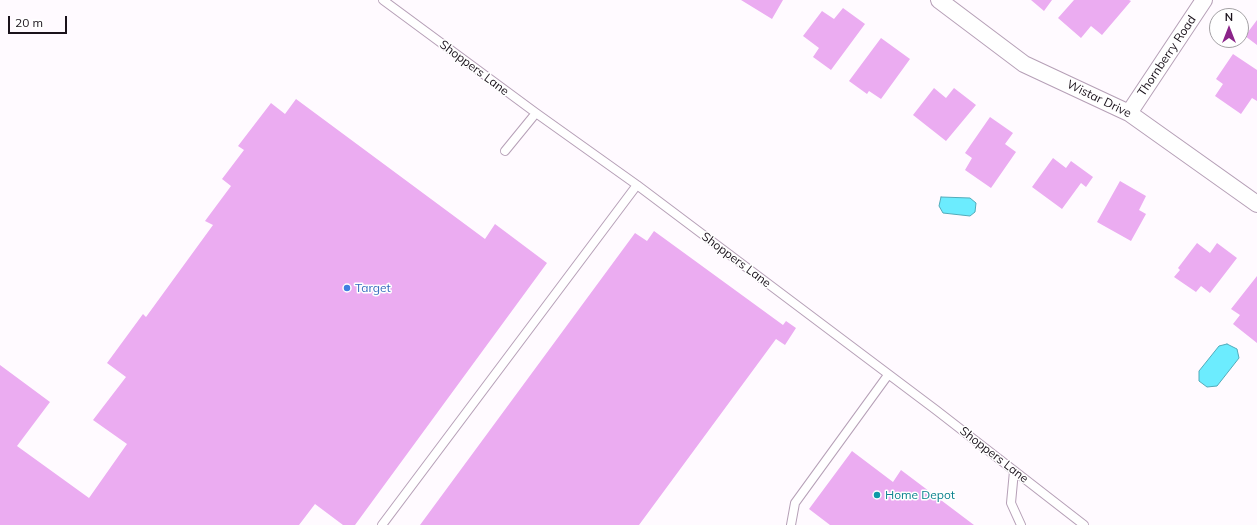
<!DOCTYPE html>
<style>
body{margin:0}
#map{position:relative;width:1257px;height:525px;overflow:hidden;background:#fffaff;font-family:Mulish,sans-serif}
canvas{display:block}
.north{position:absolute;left:1209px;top:8px;width:40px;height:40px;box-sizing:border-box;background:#fff;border:1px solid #a3a0a4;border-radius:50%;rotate:0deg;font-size:11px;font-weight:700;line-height:16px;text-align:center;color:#1a121b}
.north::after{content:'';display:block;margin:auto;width:14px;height:18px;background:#8b2489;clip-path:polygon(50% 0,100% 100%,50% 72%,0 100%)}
.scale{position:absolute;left:8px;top:16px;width:59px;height:18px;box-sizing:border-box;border:2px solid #1a121b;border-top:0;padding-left:5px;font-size:12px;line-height:14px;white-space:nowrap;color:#1a121b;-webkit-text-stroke:3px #fff;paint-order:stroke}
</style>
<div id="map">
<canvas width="1257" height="525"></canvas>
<div class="north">N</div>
<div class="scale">20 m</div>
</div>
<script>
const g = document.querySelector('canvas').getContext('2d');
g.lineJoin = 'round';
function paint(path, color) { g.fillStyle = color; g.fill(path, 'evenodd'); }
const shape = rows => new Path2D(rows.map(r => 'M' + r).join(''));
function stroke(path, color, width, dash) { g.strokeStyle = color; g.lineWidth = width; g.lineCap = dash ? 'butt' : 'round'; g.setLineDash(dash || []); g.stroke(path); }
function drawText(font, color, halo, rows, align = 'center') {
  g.font = font + ' Mulish,sans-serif'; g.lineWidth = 3; g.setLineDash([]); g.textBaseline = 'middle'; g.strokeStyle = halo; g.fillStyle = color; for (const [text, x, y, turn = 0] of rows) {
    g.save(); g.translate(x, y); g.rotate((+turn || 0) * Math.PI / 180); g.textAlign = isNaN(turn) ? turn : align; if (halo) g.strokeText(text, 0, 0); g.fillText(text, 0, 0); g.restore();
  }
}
const water = shape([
 [941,197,970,198,976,203,975,212,970,216,943,213,939,206,941,197],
 [1227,344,1237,349,1239,358,1217,386,1207,387,1199,381,1199,371,1219,346,1227,344]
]);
paint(water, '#6cecfe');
stroke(water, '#53abba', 1);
paint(shape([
 [741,0,783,0,772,19],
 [1031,0,1052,0,1044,11],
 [1074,0,1129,0,1131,1,1102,35,1091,26,1081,38,1058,18],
 [843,8,865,24,831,70,813,57,819,48,803,36,822,11,834,19],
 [1257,20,1257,45,1245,36],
 [881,38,910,59,881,99,869,91,867,94,849,81],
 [1233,54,1257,70,1257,101,1252,98,1241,114,1215,96,1223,84,1216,79],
 [934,88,946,98,954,88,976,105,946,141,913,115],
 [296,99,485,239,495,224,547,263,355,525,343,525,315,504,299,525,0,525,0,365,50,402,17,446,89,498,127,444,93,420,126,377,107,363,143,314,146,317,213,225,205,221,231,186,222,179,244,150,238,146,271,103,285,114],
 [990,117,1013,133,1005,144,1016,152,991,188,965,170,972,158,965,153],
 [1053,158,1066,168,1071,161,1093,177,1086,187,1081,183,1062,209,1032,187],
 [1120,181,1146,196,1139,210,1146,214,1131,241,1097,222],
 [654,231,783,325,786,321,796,328,785,345,776,339,639,525,420,525,635,233,647,241],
 [1197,243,1210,253,1217,243,1237,258,1210,293,1201,286,1196,292,1174,277,1180,270,1178,268],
 [1257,276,1257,343,1233,324,1240,315,1231,309],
 [852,451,893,482,901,470,974,525,830,525,809,509]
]), '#ebacf1');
const service = shape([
 [383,0,536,113,637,185,936,410,1084,525],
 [505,151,536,113],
 [1014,471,1011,503,1021,525],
 [382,525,637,185],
 [791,525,795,503,888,375]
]);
const minor = shape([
 [939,0,1024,64,1129,113,1257,204],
 [1129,113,1204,0]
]);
stroke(service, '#b6a0b7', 10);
stroke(minor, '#b6a0b7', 18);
stroke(service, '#fff', 8);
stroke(minor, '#fff', 16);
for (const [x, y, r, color] of [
 [347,288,4,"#3f7fe0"],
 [877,495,4,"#0f9aa8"]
]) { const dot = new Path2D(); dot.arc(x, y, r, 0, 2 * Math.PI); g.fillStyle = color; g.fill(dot); stroke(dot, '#fff', 1.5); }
drawText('12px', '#1a121b', '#fff', [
 ["Thornberry Road",1167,56,-56],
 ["Shoppers Lane",474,68,37],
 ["Wistar Drive",1099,99,26],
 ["Shoppers Lane",736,260,37],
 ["Shoppers Lane",994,455,38]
]);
drawText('12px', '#366cbe', '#fff', [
 ["Target",355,288]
], 'left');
drawText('12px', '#0d838f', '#fff', [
 ["Home Depot",885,495]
], 'left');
</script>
